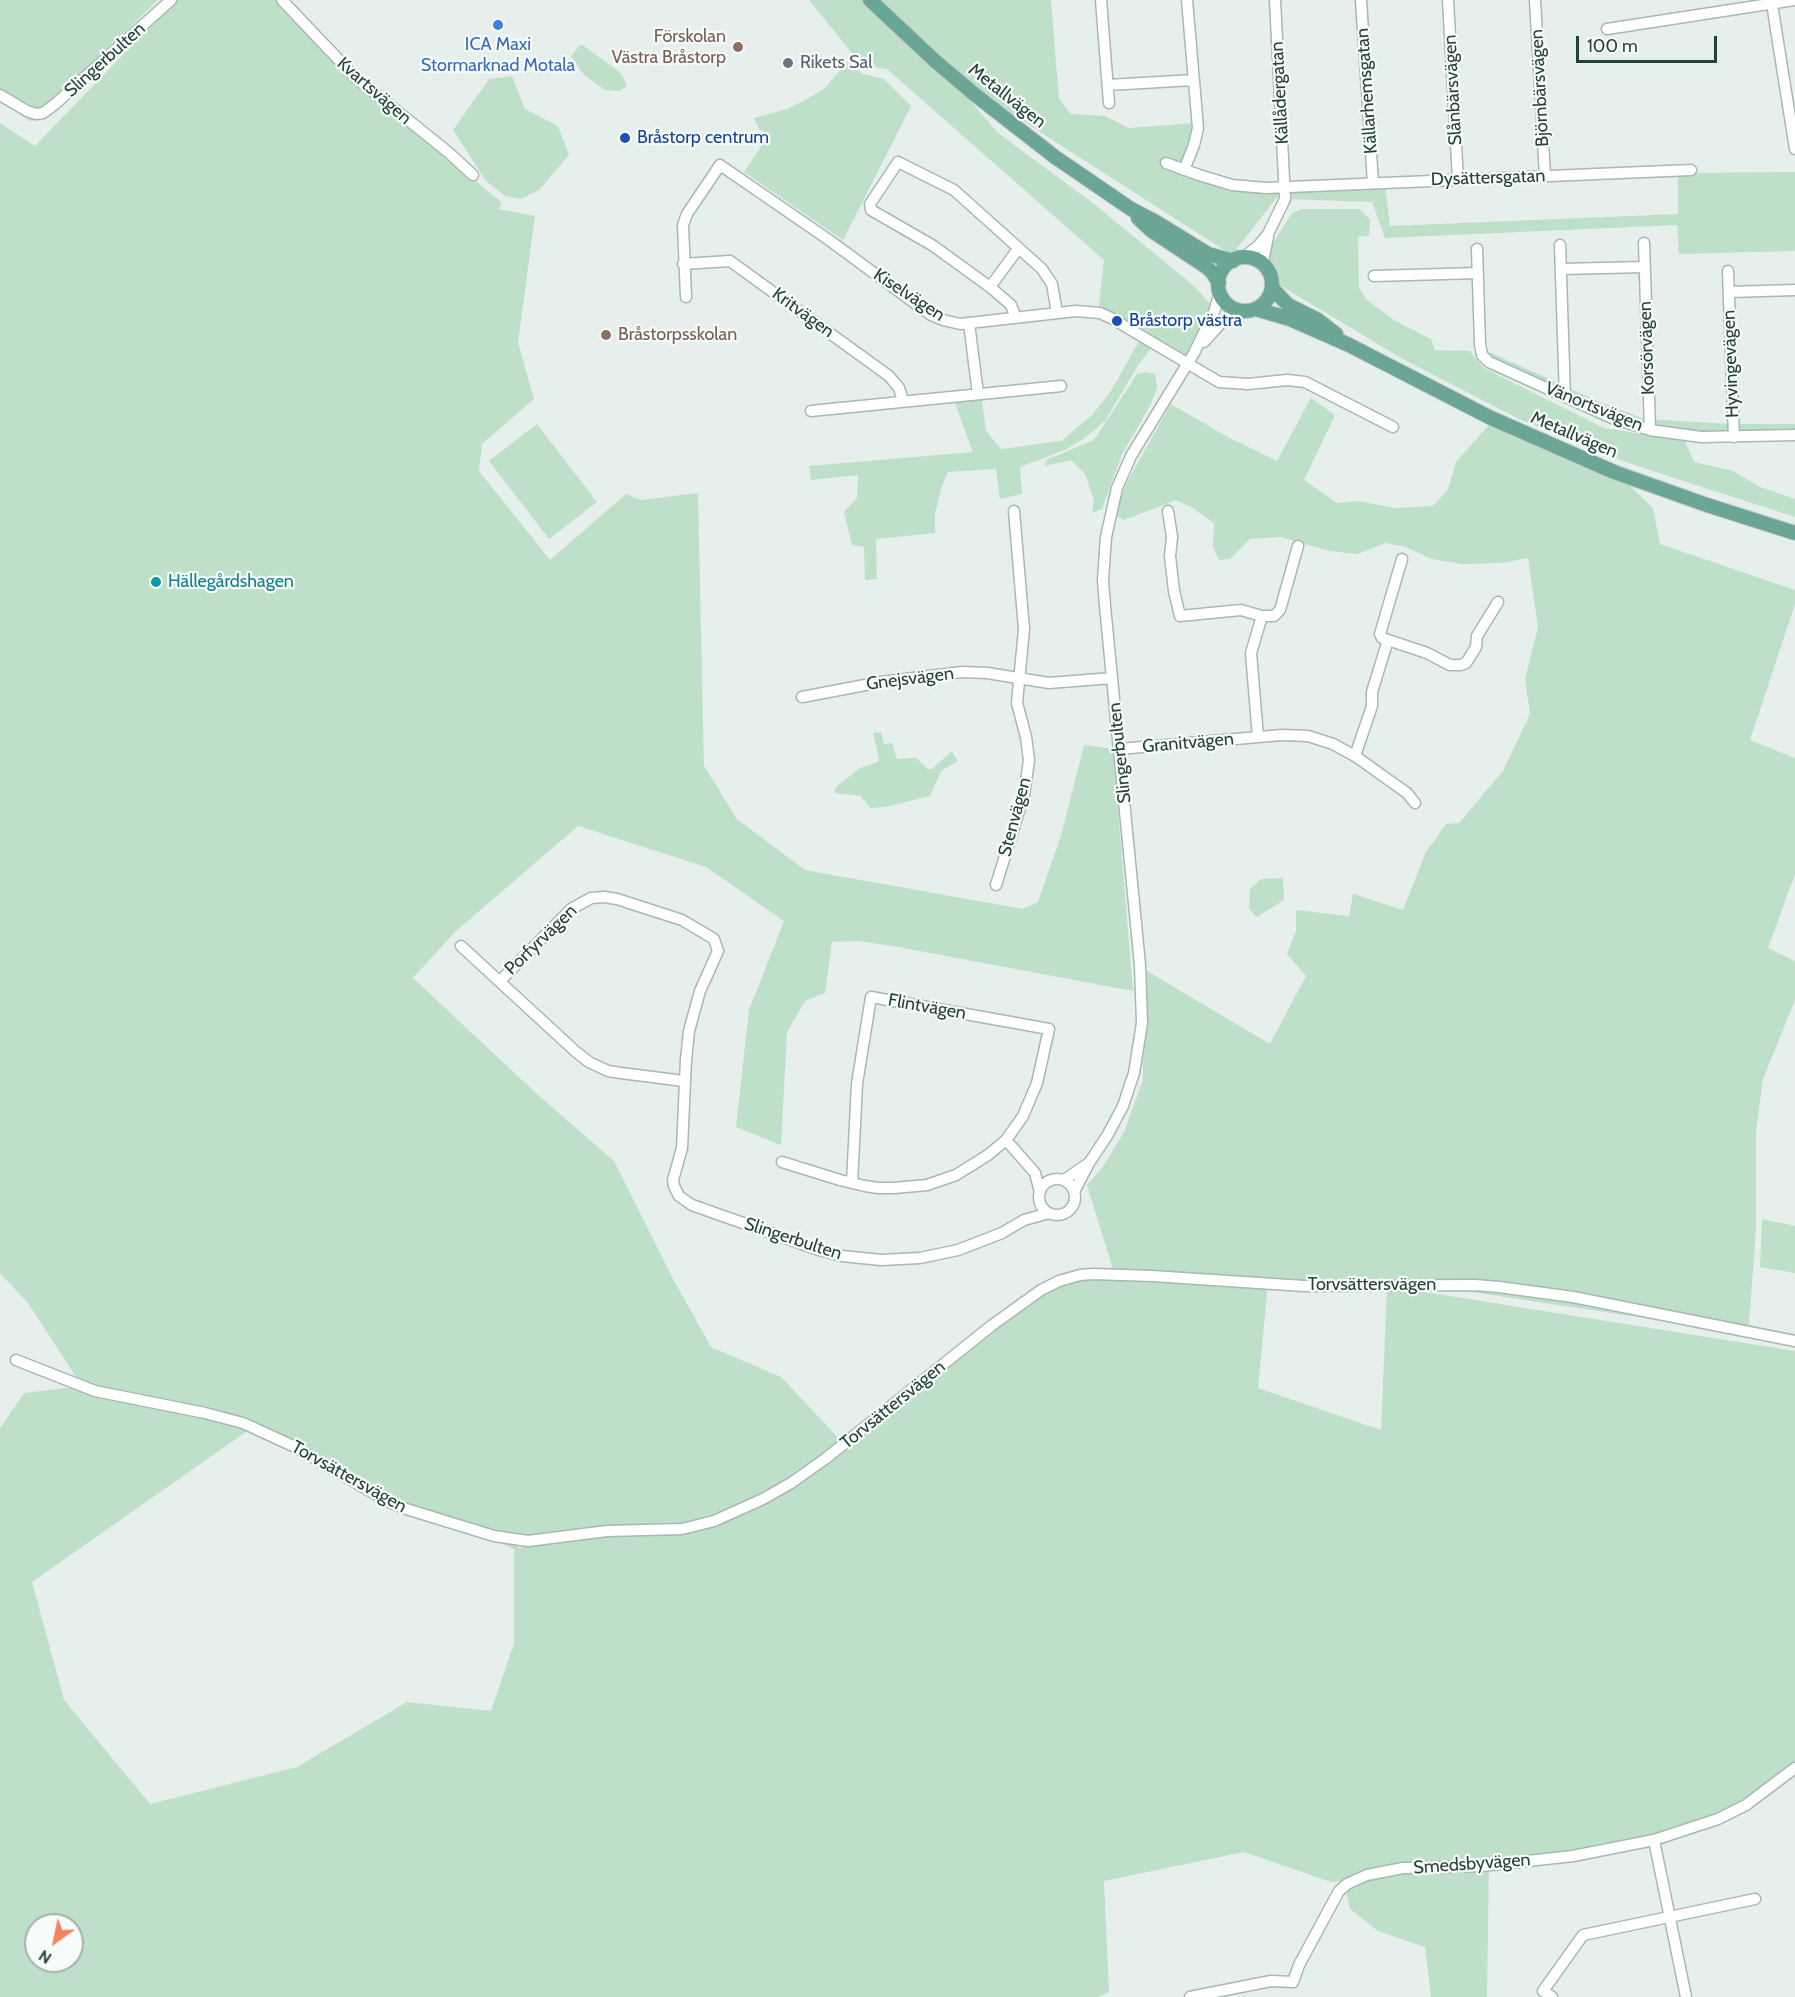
<!DOCTYPE html>
<meta charset="utf-8">
<style>
body{margin:0}
#map{position:relative;width:1795px;height:1997px;overflow:hidden;background:#e6efeb;font-family:Cabin,sans-serif}
canvas{display:block}
.north{position:absolute;left:24px;top:1913px;width:60px;height:60px;box-sizing:border-box;background:#f7fbf9;border:2px solid #a3b1ad;border-radius:50%;rotate:213deg;font-size:16px;font-weight:700;line-height:24px;text-align:center;color:#24423a}
.north::after{content:'';display:block;margin:auto;width:21px;height:27px;background:#f4845f;clip-path:polygon(50% 0,100% 100%,50% 72%,0 100%)}
.scale{position:absolute;left:1576px;top:36px;width:141px;height:27px;box-sizing:border-box;border:3px solid #24423a;border-top:0;padding-left:8px;font-size:18px;line-height:21px;white-space:nowrap;color:#24423a;-webkit-text-stroke:4px #f7fbf9;paint-order:stroke}
</style>
<div id="map">
<canvas width="1795" height="1997"></canvas>
<div class="north">N</div>
<div class="scale">100 m</div>
</div>
<script>
const g = document.querySelector('canvas').getContext('2d');
g.lineJoin = 'round';
function paint(path, color) { g.fillStyle = color; g.fill(path, 'evenodd'); }
const shape = rows => new Path2D(rows.map(r => 'M' + r).join(''));
function stroke(path, color, width, dash) { g.strokeStyle = color; g.lineWidth = width; g.lineCap = dash ? 'butt' : 'round'; g.setLineDash(dash || []); g.stroke(path); }
function drawText(font, color, halo, rows, align = 'center') {
  g.font = font + ' Cabin,sans-serif'; g.lineWidth = 4.5; g.setLineDash([]); g.textBaseline = 'middle'; g.strokeStyle = halo; g.fillStyle = color; for (const [text, x, y, turn = 0] of rows) {
    g.save(); g.translate(x, y); g.rotate((+turn || 0) * Math.PI / 180); g.textAlign = isNaN(turn) ? turn : align; if (halo) g.strokeText(text, 0, 0); g.fillText(text, 0, 0); g.restore();
  }
}
paint(shape([
 [0,0,158,0,31,122,0,100],
 [176,0,282,0,360,84,502,203,499,209,535,216,518,342,534,399,482,444,479,471,550,560,626,494,640,500,698,493,704,766,737,819,805,870,1023,909,1038,902,1061,836,1084,745,1113,749,1133,991,893,946,858,941,832,942,825,993,805,1001,787,1032,781,1145,736,1127,749,1010,784,921,706,867,578,826,455,932,413,978,538,1095,614,1161,673,1279,711,1347,781,1377,845,1445,965,1342,1064,1278,1115,1276,1087,1185,1102,1168,1124,1132,1143,1080,1142,968,1270,1044,1306,976,1287,954,1296,931,1296,910,1349,916,1353,894,1403,910,1426,852,1446,824,1459,823,1503,771,1530,714,1525,679,1538,627,1528,558,1502,563,1462,564,1432,559,1403,546,1385,543,1358,554,1329,551,1281,537,1250,539,1230,559,1219,560,1213,547,1214,523,1193,508,1176,500,1124,520,1114,514,1127,482,1171,404,1226,436,1277,461,1311,398,1335,415,1304,480,1337,503,1360,501,1394,508,1433,506,1448,489,1456,462,1489,425,1628,484,1653,508,1660,544,1795,590,1795,604,1750,740,1795,758,1795,874,1768,948,1795,961,1795,1000,1763,1079,1756,1131,1756,1231,1748,1336,1711,1328,1431,1286,1393,1287,1795,1351,1795,1769,1731,1816,1654,1840,1489,1863,1487,1997,1431,1997,1425,1947,1378,1931,1350,1909,1345,1886,1358,1879,1331,1882,1244,1852,1104,1881,1109,1992,1098,1997,0,1997,0,1428,24,1393,82,1386,28,1303,0,1273,0,123,35,146],
 [1268,1283,1387,1286,1381,1430,1258,1388],
 [253,1427,371,1487,514,1549,514,1644,491,1711,407,1702,297,1767,150,1804,64,1700,32,1582],
 [562,1531,597,1536,518,1548,518,1547],
 [36,1925,72,1925,72,1961,36,1961],
 [809,0,1051,0,1059,99,1071,114,1105,116,1129,128,1194,123,1183,168,1221,183,1385,184,1390,226,1678,214,1678,173,1795,172,1795,251,1679,254,1677,225,1385,238,1372,202,1285,199,1285,187,1232,255,945,71,997,132,1094,204,1194,286,1211,305,1187,364,1153,346,1138,365,1105,421,1083,439,1067,449,1020,467,1022,494,1000,499,996,469,948,472,941,489,935,514,935,533,876,539,877,579,865,580,864,547,852,545,844,512,857,498,858,475,811,480,809,466,973,452,953,398,983,394,982,401,986,431,1001,449,1061,441,1092,415,1109,394,1141,338,1098,313,1104,260,887,69,867,66,851,52],
 [581,44,621,73,627,86,619,91,605,90,583,74,571,56],
 [847,62,863,74,884,79,911,106,843,240,744,172,769,135,759,129,754,118,787,109,807,99,825,88],
 [512,76,525,109,558,126,569,155,539,190,520,199,505,196,486,181,453,130,489,79],
 [1302,209,1360,209,1370,219,1369,236,1358,237,1359,288,1367,300,1394,320,1431,339,1435,350,1470,351,1484,368,1604,428,1685,441,1694,462,1733,471,1760,487,1795,499,1795,517,1631,464,1519,419,1401,358,1278,284,1267,269,1270,248,1292,213],
 [1476,346,1600,402,1645,419,1729,424,1795,424,1795,439,1728,440,1610,422,1482,362],
 [1146,372,1155,374,1157,388,1150,406,1122,454,1102,509,1092,513,1094,500,1085,474,1071,460,1045,466,1046,460,1094,440,1137,374],
 [537,424,597,502,549,539,489,461],
 [881,732,884,744,892,743,897,759,916,758,928,769,932,769,952,751,958,761,941,771,930,796,885,807,870,808,861,796,835,793,835,788,860,768,878,762,879,759,873,733],
 [1283,878,1284,900,1257,917,1249,909,1250,889,1261,879],
 [1762,1219,1795,1226,1795,1273,1760,1267]
]), '#bfe0c8');
const minor = shape([
 [282,0,356,78,448,152,473,175],
 [1101,0,1109,103],
 [1361,0,1373,183],
 [1448,0,1458,180],
 [1535,0,1545,176],
 [1772,4,1795,149],
 [1607,29,1795,0],
 [1108,85,1194,80],
 [0,95,27,111,36,114,43,113,54,105,171,0],
 [1166,163,1199,175,1232,185,1266,188,1691,170],
 [1184,170,1194,145,1198,128,1187,0],
 [1644,243,1650,430],
 [1560,245,1565,397],
 [1477,249,1480,344,1482,355,1489,362,1612,418,1650,430,1701,437,1795,435],
 [1243,258,1258,246,1268,234,1285,199,1275,0],
 [683,264,730,261,889,376,899,388,903,401],
 [1264,265,1264,256,1268,237],
 [1561,269,1645,267],
 [1728,271,1734,437],
 [1374,276,1478,273],
 [990,287,1018,249],
 [1729,292,1795,290],
 [686,297,683,225,687,214,720,165,829,240,931,315,943,320,960,324,1076,311,1100,313,1111,318,1219,382,1248,384,1287,380,1305,382,1393,427],
 [1016,318,1011,305,990,287,932,245,871,210,870,204,898,162,954,190,1042,269,1052,284,1057,313],
 [969,323,978,394],
 [1204,342,1223,321,1240,310],
 [811,411,1061,386],
 [1168,511,1172,537,1170,556,1174,591,1180,616,1241,610,1262,616,1274,616,1280,610,1298,546],
 [1402,559,1380,634,1382,638,1427,653,1450,665,1461,665,1466,663,1476,647,1477,636,1498,602],
 [802,697,881,682,962,672,987,673,1049,683,1112,678],
 [1258,737,1251,653,1262,616],
 [1119,749,1282,735,1308,736,1333,744,1355,756,1407,793,1415,803],
 [1355,756,1372,706,1372,692,1388,640],
 [996,885,1024,795,1029,760,1026,737,1017,703,1024,629,1014,511],
 [461,946,575,1051,589,1062,608,1071,621,1073,684,1081],
 [500,981,571,909,591,898,604,897,617,899,682,920,714,939,718,951,700,991,689,1031,686,1060,682,1148,673,1180,674,1186,679,1196,692,1205,819,1250,842,1256,881,1260,920,1258,958,1250,1002,1233,1024,1220,1049,1213],
 [1006,1140,1035,1173,1040,1192],
 [782,1162,840,1180,852,1183,865,1186,878,1188,894,1188,927,1185,956,1175,988,1155,1006,1140,1023,1116,1037,1083,1049,1029,871,997,857,1084,852,1183],
 '1039 1197a18 18 0 1 1 36 0a18 18 0 1 1-36 0Z',
 [1064,1180,1089,1163],
 [1074,1192,1089,1163,1107,1136,1123,1106,1134,1073,1142,1023,1140,965,1105,606,1103,580,1106,537,1117,488,1131,456,1194,353,1214,312,1220,292],
 [16,1360,95,1391,205,1413,243,1423,293,1446,387,1501,403,1508,494,1536,528,1541,607,1531,682,1529,714,1521,763,1499,791,1483,825,1459,991,1326,1041,1290,1059,1281,1080,1275,1093,1274,1152,1276,1304,1286,1475,1285,1499,1287,1573,1297,1795,1341],
 [1654,1840,1686,1997],
 [1190,1997,1271,1981,1293,1982,1299,1965,1339,1891,1347,1884,1367,1875,1403,1868,1482,1866,1573,1856,1654,1840,1718,1819,1746,1805,1795,1768],
 [1552,1997,1543,1991,1583,1935,1755,1899]
]);
const major = shape([
 [870,0,934,60,974,94,1055,157,1131,209,1156,222,1208,254,1233,261],
 [1138,218,1152,231,1205,266,1212,272,1219,283],
 '1218 284a27 27 0 1 1 54 0a27 27 0 1 1-54 0Z',
 [1272,288,1288,305,1318,320,1336,334],
 [1256,309,1290,319,1349,345,1491,418,1614,472,1707,505,1795,533]
]);
stroke(minor, '#a8b8b2', 13);
stroke(major, '#c2cac8', 16);
stroke(minor, '#fff', 10);
stroke(major, '#6aa596', 14);
for (const [x, y, r, color] of [
 [498,25,6,"#3f7fe0"],
 [738,47,6,"#8d6e63"],
 [788,63,6,"#6b7280"],
 [625,138,6,"#1a4fb4"],
 [1117,321,6,"#1a4fb4"],
 [606,335,6,"#8d6e63"],
 [156,582,6,"#0f9aa8"]
]) { const dot = new Path2D(); dot.arc(x, y, r, 0, 2 * Math.PI); g.fillStyle = color; g.fill(dot); stroke(dot, '#f7fbf9', 2); }
drawText('18px', '#785e54', '#f7fbf9', [
 ["Förskolan",726,37],
 ["Västra Bråstorp",726,58],
 ["Bråstorpsskolan",618,335,"left"]
], 'right');
drawText('18px', '#366cbe', '#f7fbf9', [
 ["ICA Maxi",498,45],
 ["Stormarknad Motala",498,66]
]);
drawText('18px', '#24423a', '#f7fbf9', [
 ["Slingerbulten",105,60,-42],
 ["Björnbärsvägen",1540,88,-93],
 ["Slånbärsvägen",1453,90,-93],
 ["Kvartsvägen",374,91,41],
 ["Källarhemsgatan",1367,91,-94],
 ["Källådergatan",1280,93,-93],
 ["Metallvägen",1007,96,38],
 ["Dysättersgatan",1488,178,-2],
 ["Kiselvägen",909,295,33],
 ["Kritvägen",803,313,36],
 ["Korsörvägen",1647,348,-92],
 ["Hyvingevägen",1731,364,-92],
 ["Vänortsvägen",1594,407,22],
 ["Metallvägen",1574,435,23],
 ["Gnejsvägen",910,679,-7],
 ["Granitvägen",1188,743,-5],
 ["Slingerbulten",1120,753,-96],
 ["Stenvägen",1015,817,-75],
 ["Porfyrvägen",541,940,-44],
 ["Flintvägen",927,1007,10],
 ["Slingerbulten",793,1239,18],
 ["Torvsättersvägen",1372,1285],
 ["Torvsättersvägen",893,1405,-39],
 ["Torvsättersvägen",349,1477,29],
 ["Smedsbyvägen",1472,1864,-4]
]);
drawText('18px', '#5b616d', '#f7fbf9', [
 ["Rikets Sal",800,63]
], 'left');
drawText('18px', '#164399', '#f7fbf9', [
 ["Bråstorp centrum",637,138],
 ["Bråstorp västra",1129,321]
], 'left');
drawText('18px', '#0d838f', '#f7fbf9', [
 ["Hällegårdshagen",168,582]
], 'left');
</script>
